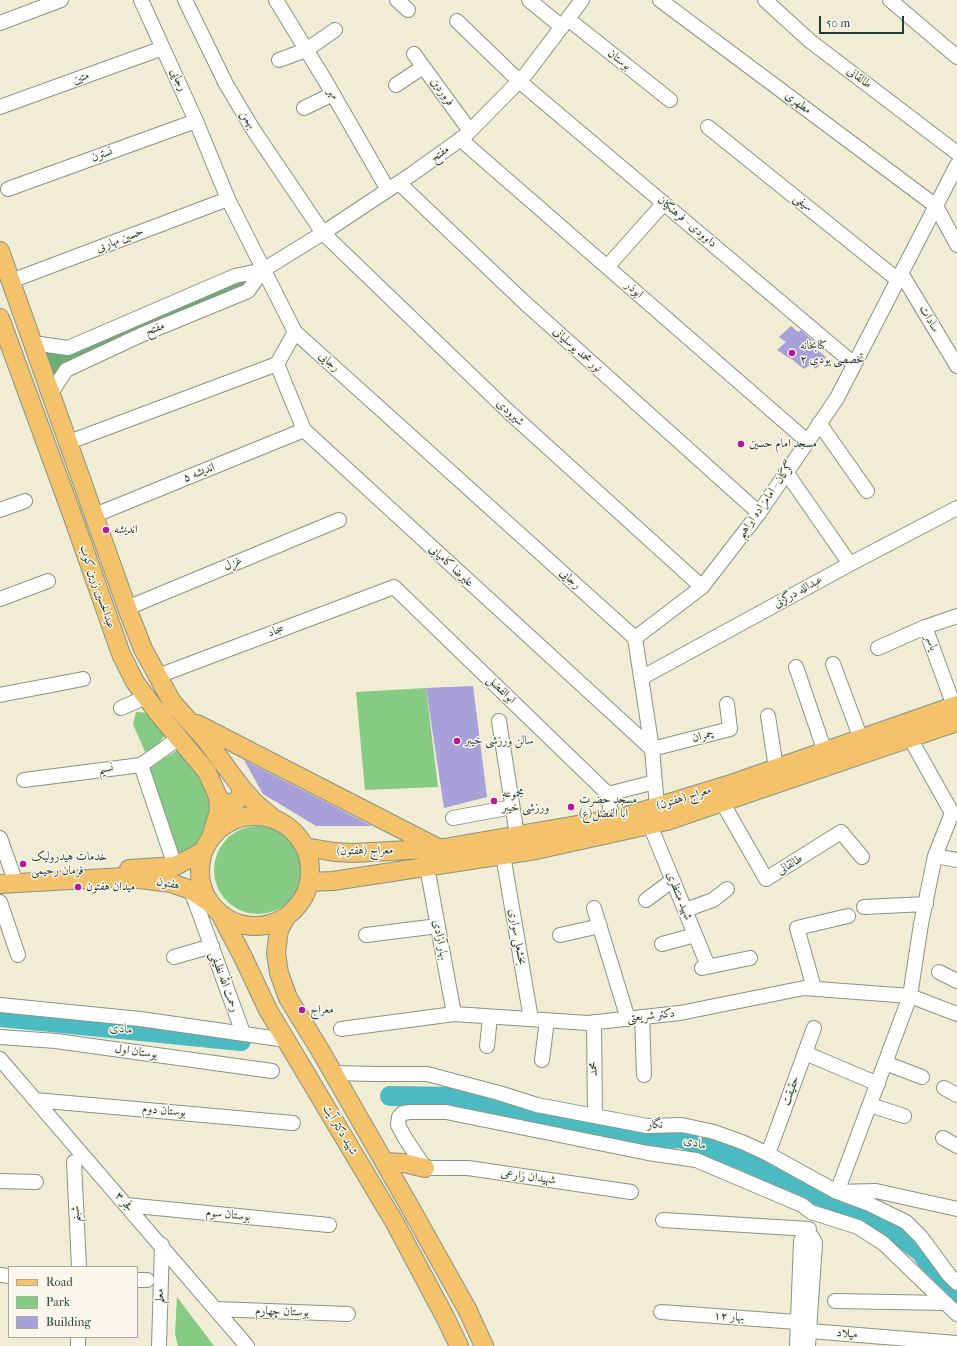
<!DOCTYPE html>
<meta charset="utf-8">
<style>
body{margin:0}
#map{position:relative;width:957px;height:1346px;overflow:hidden;background:#f1ecd4;font-family:"IM FELL French Canon",serif}
canvas{display:block}
.legend{position:absolute;left:8px;top:1266px;width:130px;height:72px;box-sizing:border-box;background:#fbf7ec;border:1px solid #a3ada2;margin:0;padding:5px 7px;list-style:none;font-size:12px;color:#1f3d34}
.legend li{display:flex;align-items:center;gap:8px;height:20px}
.legend b{width:20px;border:1px solid #a3ada2}
.scale{position:absolute;left:819px;top:16px;width:85px;height:18px;box-sizing:border-box;border:2px solid #1f3d34;border-top:0;padding-left:5px;font-size:12px;line-height:14px;white-space:nowrap;color:#1f3d34;-webkit-text-stroke:3px #fbf7ec;paint-order:stroke}
</style>
<div id="map">
<canvas width="957" height="1346"></canvas>
<ul class="legend">
<li><b style="height:5px;background:#f3c26a"></b>Road</li>
<li><b style="height:11px;background:#86cb84"></b>Park</li>
<li><b style="height:11px;background:#a8a0d9"></b>Building</li>
</ul>
<div class="scale">50 m</div>
</div>
<script>
const g = document.querySelector('canvas').getContext('2d');
g.lineJoin = 'round';
function paint(path, color) { g.fillStyle = color; g.fill(path, 'evenodd'); }
const shape = rows => new Path2D(rows.map(r => 'M' + r).join(''));
function stroke(path, color, width, dash) { g.strokeStyle = color; g.lineWidth = width; g.lineCap = dash ? 'butt' : 'round'; g.setLineDash(dash || []); g.stroke(path); }
function drawText(font, color, halo, rows, align = 'center') {
  g.font = font + ' "IM FELL French Canon",Amiri,serif'; g.lineWidth = 3; g.setLineDash([]); g.textBaseline = 'middle'; g.strokeStyle = halo; g.fillStyle = color; for (const [text, x, y, turn = 0] of rows) {
    g.save(); g.translate(x, y); g.rotate((+turn || 0) * Math.PI / 180); g.textAlign = isNaN(turn) ? turn : align; if (halo) g.strokeText(text, 0, 0); g.fillText(text, 0, 0); g.restore();
  }
}
paint(shape([
 [426,688,438,787,365,790,356,692],
 [136,712,149,713,165,735,156,747,145,752,133,724],
 [178,750,205,772,216,799,204,842,180,856,147,769],
 '214 870a44 44 0 1 1 88 0a44 44 0 1 1-88 0Z',
 [177,1297,214,1346,178,1346,175,1334]
]), '#86cb84');
paint(shape([
 [254,275,246,287,52,379,44,349]
]), '#6caf72');
stroke(shape([
 [0,1017,241,1041],
 [390,1096,454,1097,522,1111,604,1134,643,1140,681,1138,745,1161,777,1177,814,1198,843,1206,885,1225,921,1252,946,1288,957,1297]
]), '#4cbbc1', 20);
paint(shape([
 [791,326,798,332,801,330,813,341,810,344,826,357,816,369,811,364,804,369,790,358,789,358,777,350,786,342,779,337],
 [473,686,487,797,444,808,426,688],
 [244,760,372,826,316,826,263,794]
]), '#a8a0d9');
const minor = shape([
 [141,0,196,121,228,199,295,332,635,638],
 [185,0,226,84,254,131,323,233,509,412,702,587],
 [276,0,326,82,388,190],
 [397,0,408,10],
 [529,0,562,27],
 [660,0,936,206,957,245],
 [765,0,810,41,957,153],
 [890,0,957,57],
 [568,19,670,100],
 [457,21,519,81,854,364],
 [0,23,61,0],
 [414,54,470,131],
 [279,60,306,50,335,30],
 [396,85,423,67],
 [0,107,163,48],
 [304,108,333,94],
 [708,127,898,280],
 [460,139,807,441],
 [399,183,524,302,759,513],
 [8,189,196,121],
 [607,267,664,203],
 [263,270,323,233,412,174,465,136,526,74,582,0],
 [901,273,957,366],
 [11,281,228,199],
 [33,343,68,348,235,276,263,270,248,291,141,335,66,370,51,393],
 [277,364,304,430,652,749,730,729,727,704],
 [819,423,867,491],
 [69,442,277,364,295,332],
 [786,472,850,564],
 [0,510,25,501],
 [95,515,304,430],
 [0,599,48,581],
 [127,608,339,520],
 [925,627,957,616],
 [878,648,925,627,954,706],
 [833,664,861,739],
 [796,667,825,752],
 [158,676,394,587,608,794],
 [641,678,850,564,957,508],
 [0,695,83,679],
 [121,708,146,697],
 [768,716,776,768],
 [499,721,517,835],
 [910,738,952,813,935,856,921,924,910,996,837,1192,876,1191,957,1209],
 [141,765,175,866],
 [24,780,141,765,179,738],
 [608,794,655,782],
 [608,794,612,819],
 [722,802,766,879,841,832,862,857],
 [657,806,652,749,635,638,702,587,759,513,837,398,957,165],
 [453,818,507,808],
 [650,825,708,966],
 [0,838,16,883],
 [503,855,531,1019],
 [935,856,957,860],
 [427,867,454,1014],
 [191,890,243,1033],
 [646,900,673,880],
 [0,902,18,955],
 [864,907,926,904],
 [594,908,628,1019],
 [685,910,713,900,727,889],
 [366,935,438,926],
 [560,935,600,926],
 [662,944,695,935],
 [174,957,212,946],
 [702,968,750,958],
 [939,972,957,981],
 [814,988,797,928,848,916],
 [0,1005,140,1019,286,1040],
 [642,1017,644,1075],
 [594,1022,595,1116],
 [341,1029,454,1014,588,1023,680,1013,804,988,910,996,957,1014],
 [0,1037,56,1041,272,1071],
 [487,1046,490,1017],
 [805,1053,878,1084],
 [0,1059,247,1346],
 [542,1060,547,1020],
 [885,1063,922,1077],
 [333,1073,375,1074,427,1074,499,1093,537,1105,647,1126,682,1125,714,1132,742,1142,768,1154,837,1192,869,1204,906,1222,921,1237,949,1275,957,1283],
 [944,1088,957,1095],
 [35,1100,293,1123],
 [870,1105,904,1116],
 [943,1138,957,1146],
 [768,1154,814,1028],
 [74,1162,79,1267],
 [0,1181,36,1182],
 [631,1192,468,1168,425,1168,405,1138,398,1125,399,1117,403,1113,410,1112,446,1112,648,1153,696,1160,802,1205,811,1212,858,1227,883,1243,957,1314],
 [126,1205,329,1225],
 [663,1220,809,1229],
 [0,1275,9,1276],
 [137,1280,147,1280],
 [835,1301,946,1303],
 [216,1309,348,1314],
 [661,1312,797,1322],
 [810,1331,957,1343],
 [78,1346,78,1337],
 [159,1346,162,1245],
 [797,1346,801,1241,803,1237,808,1235,812,1237,815,1243,808,1346]
]);
const major = shape([
 [0,251,127,608,143,649,172,702,206,740,241,787,255,803,274,819],
 [0,318,74,520,121,654,135,682,158,713,207,772,218,797,219,811,211,837],
 [197,724,438,848],
 [218,797,224,803,232,803,236,802,241,795,241,787],
 '200 871a55 55 0 1 1 110 0a55 55 0 1 1-110 0Z',
 [305,847,334,852,353,853,444,848,623,817,734,783,957,705],
 [129,869,175,866,202,852],
 [310,882,333,881,536,850,667,821,957,722],
 [0,884,124,877,171,883,191,890,209,902],
 [221,915,243,957,268,1010,395,1223,445,1317,459,1346],
 [286,917,279,930,276,953,279,973,288,998,320,1050,410,1207,467,1309,484,1346],
 [385,1162,404,1163,425,1168]
]);
stroke(minor, '#889484', 16);
stroke(major, '#889484', 20);
stroke(minor, '#fff', 14);
stroke(major, '#f3c26a', 18);
for (const [x, y, r, color] of [
 [792,353,4,"#b5179e"],
 [741,444,4,"#b5179e"],
 [106,530,4,"#b5179e"],
 [457,741,4,"#b5179e"],
 [494,801,4,"#b5179e"],
 [571,807,4,"#b5179e"],
 [23,864,4,"#b5179e"],
 [78,887,4,"#b5179e"],
 [302,1010,4,"#b5179e"]
]) { const dot = new Path2D(); dot.arc(x, y, r, 0, 2 * Math.PI); g.fillStyle = color; g.fill(dot); stroke(dot, '#fbf7ec', 1.5); }
drawText('12px', '#1f3d34', '#fbf7ec', [
 ["بوستان",619,60,38],
 ["متین",81,78,-20],
 ["طالقانی",859,78,37],
 ["رجایی",178,80,65],
 ["فروردین",442,92,54],
 ["مهر",333,94,60],
 ["مطهری",798,103,37],
 ["بهمن",248,120,59],
 ["مفتح",440,154,-36],
 ["نسترن",102,155,-20],
 ["سیفی",803,203,39],
 ["داوودی - فرهنگیان",687,222,40],
 ["حسین مهاربی",120,240,-21],
 ["ابوذر",634,290,41],
 ["سادات",929,319,59],
 ["مفتح",155,329,-22],
 ["نور محمد یوسلیانی",577,350,42],
 ["رجایی",329,362,41],
 ["شیرودی",510,413,43],
 ["اندیشه ۵",199,473,-22],
 ["گرکان - امامزاده ابراهیم",766,500,-55],
 ["غزل",233,564,-23],
 ["علیرضا کامیابی",451,566,43],
 ["رجایی",570,579,42],
 ["عبدالحسین زرین کوب",97,587,71],
 ["عبدالله درگزنی",798,592,-29],
 ["سجاد",276,631,-21],
 ["یاسر",931,643,70],
 ["ابوالفضل",501,690,44],
 ["چمران",703,736,-15],
 ["نسیم",106,769,-7],
 ["معراج (هفتون)",684,798,-17],
 ["معراج (هفتون)",365,851,-1],
 ["طالقانی",790,865,-32],
 ["هفتون",168,884,12],
 ["شهید منتظری",679,896,68],
 ["بخشعلی سواری",517,937,80],
 ["بهار آزادی",440,940,79],
 ["رحمت الله نظیفی",224,982,70],
 ["دکتر شریعتی",651,1016,-6],
 ["بوستان اول",136,1052,8],
 ["محمد",594,1069,-91],
 ["حقیقت",791,1091,-70],
 ["بوستان دوم",164,1111,5],
 ["نگار",655,1125],
 ["شهید دکتر آیت",340,1130,59],
 ["شهیدان زارعی",528,1177,8],
 ["فجر ۳",124,1202,49],
 ["شبنم",76,1214,-92],
 ["بوستان سوم",228,1215,6],
 ["معلم",160,1296,-89],
 ["بوستان چهارم",282,1312,2],
 ["بهار ۱۲",729,1317,4],
 ["میلاد",847,1334,5]
]);
drawText('12px', '#1f3d34', '#fbf7ec', [
 ["کتابخانه",800,346],
 ["تخصصی یودی ۲",800,360],
 ["مسجد امام حسین",749,444],
 ["اندیشه",114,530],
 ["سالن ورزشی خیبر",465,741],
 ["مجموعه",502,794],
 ["ورزشی خیبر",502,808],
 ["مسجد حضرت",579,800],
 ["ابا الفضل(ع)",579,814],
 ["خدمات هیدرولیک",31,857],
 ["فرمان رحیمی",31,871],
 ["میدان هفتون",86,887],
 ["معراج",310,1010]
], 'left');
drawText('italic 13px', '#2a5c57', '#fbf7ec', [
 ["مادی",121,1029,6],
 ["مادی",695,1143,18]
]);
</script>
